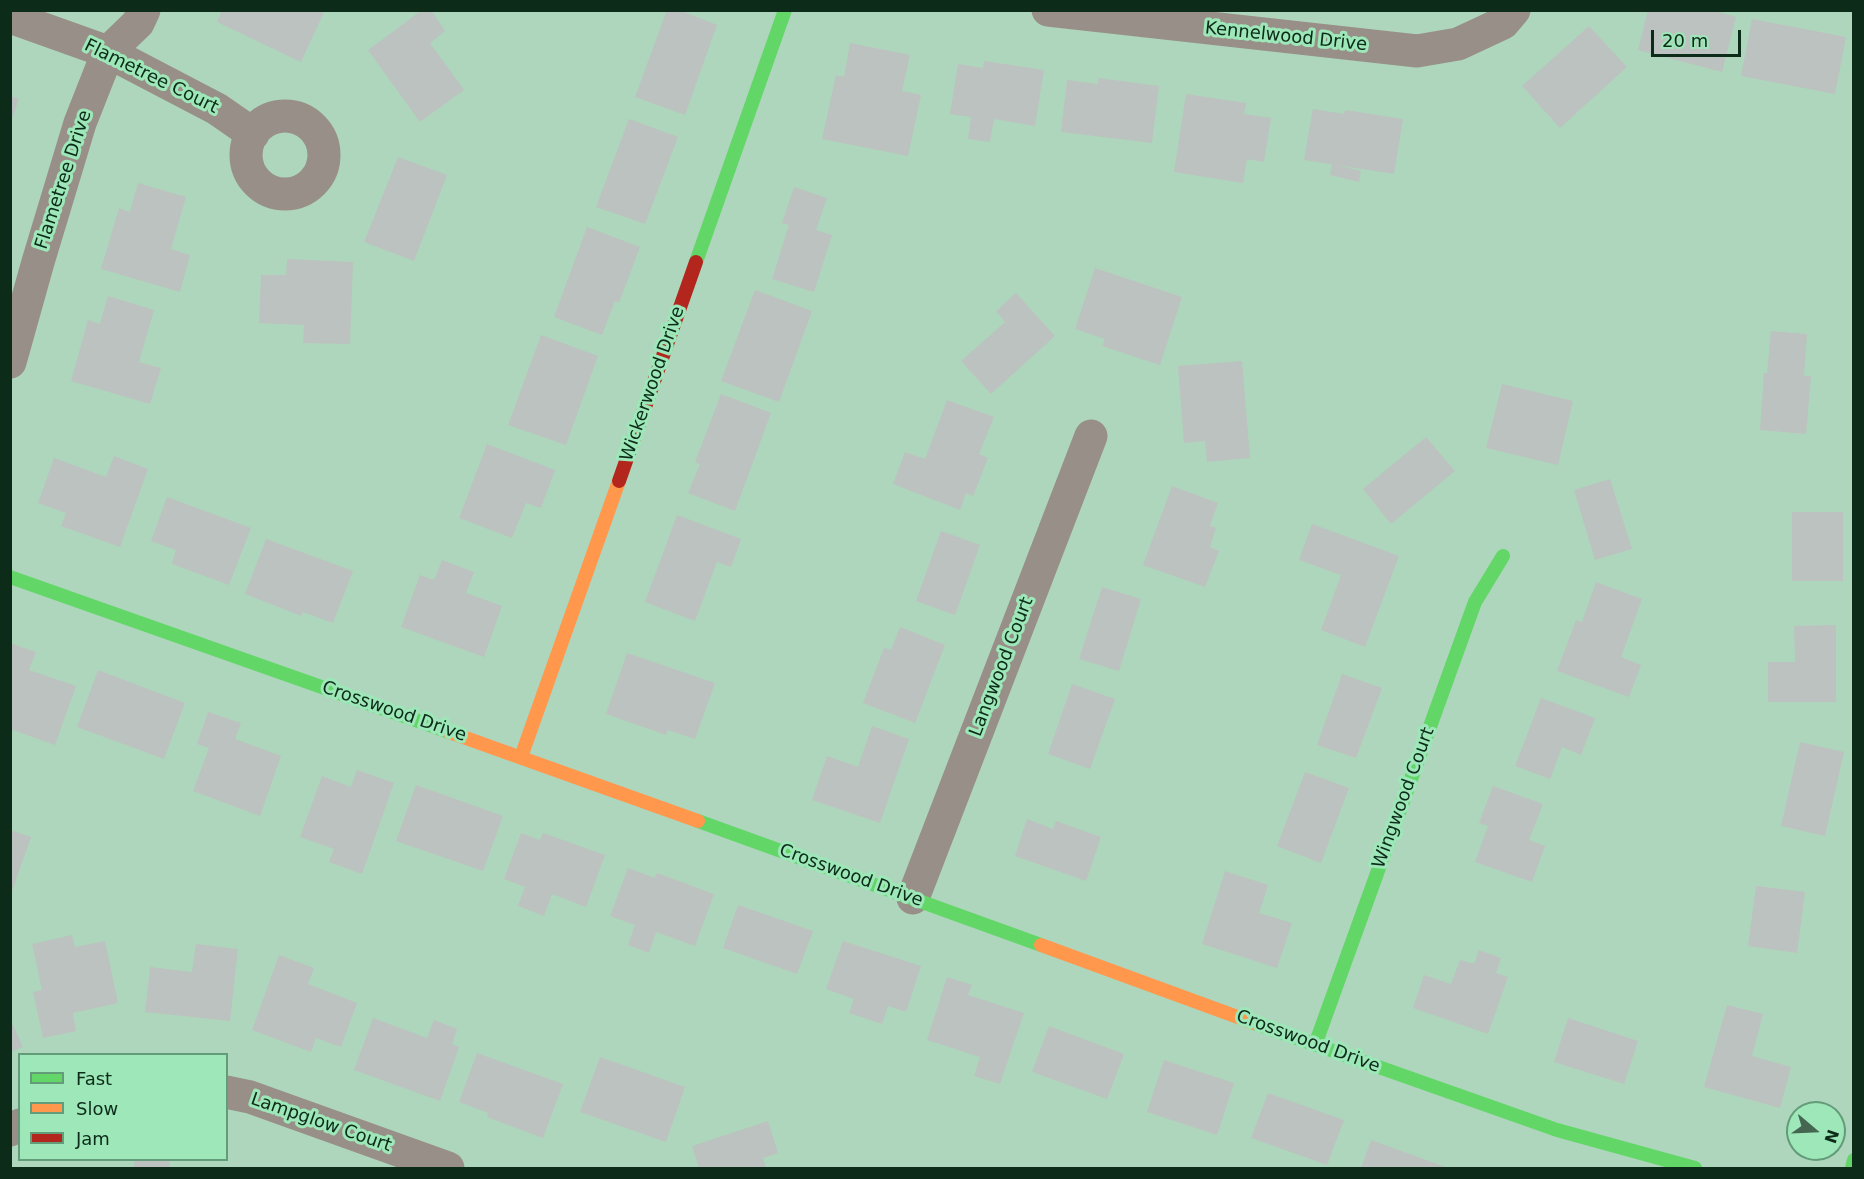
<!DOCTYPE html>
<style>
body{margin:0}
#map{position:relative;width:1864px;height:1179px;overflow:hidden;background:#aed6bc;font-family:"DejaVu Sans",sans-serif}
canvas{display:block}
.frame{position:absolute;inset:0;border:12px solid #0c2b19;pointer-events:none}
.legend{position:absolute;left:18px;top:1053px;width:210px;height:108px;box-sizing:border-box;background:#9de7b8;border:2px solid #639c78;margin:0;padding:8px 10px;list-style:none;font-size:18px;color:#0c2b19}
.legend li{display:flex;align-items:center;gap:12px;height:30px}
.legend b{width:30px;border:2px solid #639c78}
.north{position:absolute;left:1786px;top:1101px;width:60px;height:60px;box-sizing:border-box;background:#9de7b8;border:2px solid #639c78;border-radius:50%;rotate:109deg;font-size:16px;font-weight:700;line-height:24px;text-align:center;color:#0c2b19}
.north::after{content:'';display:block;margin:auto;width:21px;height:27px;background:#456752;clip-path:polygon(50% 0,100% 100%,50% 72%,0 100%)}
.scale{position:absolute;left:1651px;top:30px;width:90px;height:27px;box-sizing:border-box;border:3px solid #0c2b19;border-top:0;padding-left:8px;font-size:18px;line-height:21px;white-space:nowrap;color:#0c2b19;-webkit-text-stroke:4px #9de7b8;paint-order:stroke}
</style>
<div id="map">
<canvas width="1864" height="1179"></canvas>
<div class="frame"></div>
<ul class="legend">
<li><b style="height:8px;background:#63d668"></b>Fast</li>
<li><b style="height:8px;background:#ff974d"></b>Slow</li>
<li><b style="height:8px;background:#b3261e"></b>Jam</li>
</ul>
<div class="north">N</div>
<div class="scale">20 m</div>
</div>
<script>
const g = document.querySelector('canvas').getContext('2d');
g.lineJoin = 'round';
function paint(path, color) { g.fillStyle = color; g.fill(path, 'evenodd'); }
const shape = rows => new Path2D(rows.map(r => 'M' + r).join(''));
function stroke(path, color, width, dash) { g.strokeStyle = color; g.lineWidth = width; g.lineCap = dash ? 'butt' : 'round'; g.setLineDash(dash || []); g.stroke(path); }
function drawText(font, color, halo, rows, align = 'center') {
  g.font = font + ' "DejaVu Sans",sans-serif'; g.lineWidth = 6; g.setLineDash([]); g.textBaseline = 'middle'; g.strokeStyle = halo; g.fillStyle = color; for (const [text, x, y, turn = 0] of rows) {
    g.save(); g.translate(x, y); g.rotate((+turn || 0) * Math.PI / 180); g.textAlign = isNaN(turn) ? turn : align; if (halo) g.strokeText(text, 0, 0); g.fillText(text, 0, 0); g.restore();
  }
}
paint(shape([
 [222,10,325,10,301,62,217,22],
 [422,10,431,10,445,31,430,43,464,90,420,122,368,50],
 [667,10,679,10,717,25,685,115,635,97],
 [1648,10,1712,10,1736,17,1722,72,1638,50],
 [1752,19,1846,37,1835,94,1741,76],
 [1589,26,1627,67,1560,128,1522,86],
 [850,43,910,55,902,91,921,95,908,156,822,139,836,75,844,77],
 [984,61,1044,70,1035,126,994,119,990,142,968,139,971,117,950,114,958,64,983,68],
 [1098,78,1159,86,1152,143,1061,132,1067,80,1098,84],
 [1186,94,1246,103,1244,114,1271,118,1264,162,1247,159,1243,183,1174,172],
 [10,96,19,99,11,121,10,121],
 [1313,109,1344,114,1345,110,1403,119,1394,174,1304,160],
 [629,119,678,137,645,224,596,207],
 [398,157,447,175,414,261,364,242],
 [1332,164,1361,171,1359,182,1330,175],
 [138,183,186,197,171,249,190,255,180,292,101,269,119,208,130,212],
 [794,187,827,198,816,230,832,235,814,292,772,279,789,225,782,223],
 [587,227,640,247,619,303,615,301,602,335,554,317],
 [287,259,353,262,350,344,303,343,304,325,259,323,261,275,286,275],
 [1095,268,1182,297,1160,365,1102,346,1105,339,1075,329],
 [755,290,812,311,779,402,721,381],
 [1016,293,1055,336,991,394,961,361,1005,322,996,311],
 [108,296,154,310,139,362,161,368,150,404,71,381,88,320,100,324],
 [1771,331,1807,334,1804,376,1811,376,1806,434,1760,430,1764,373,1767,373],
 [541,335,598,356,566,445,508,425],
 [1242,361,1250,458,1207,462,1205,441,1184,443,1178,366],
 [1502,384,1573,401,1558,465,1486,448],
 [721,394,771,413,735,511,688,493,700,464,695,462],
 [947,400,994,417,979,454,988,458,973,496,966,493,960,510,893,484,905,452,925,459],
 [1426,437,1455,471,1391,524,1363,489],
 [487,444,555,470,541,508,526,503,512,538,459,518],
 [114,456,148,469,120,547,61,526,66,513,38,503,54,458,106,477],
 [1610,479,1632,549,1595,560,1574,490],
 [1172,486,1218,503,1210,526,1216,528,1210,547,1219,551,1205,587,1143,565],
 [167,497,251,528,229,585,172,564,176,550,151,541],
 [1792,512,1843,512,1843,581,1792,581],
 [677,515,741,539,731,567,717,562,695,621,645,602],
 [1312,524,1399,556,1365,647,1321,630,1341,575,1299,560],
 [941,531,980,545,955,615,916,601],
 [266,539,353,571,333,623,303,612,301,616,245,594],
 [442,560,474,572,466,593,502,606,484,657,401,627,420,575,434,580],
 [1596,582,1642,599,1621,657,1641,665,1629,697,1557,671,1576,620,1582,622],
 [1102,587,1141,599,1119,671,1079,659],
 [1836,625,1836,702,1768,702,1768,662,1795,662,1794,626],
 [900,627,945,645,915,723,863,703,884,648,891,650],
 [10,643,36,652,29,670,76,686,55,745,10,729],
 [627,653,715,683,695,739,668,730,666,735,606,714],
 [98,670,185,703,164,759,77,727],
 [1342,674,1382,688,1356,758,1317,745],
 [1072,684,1115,699,1090,769,1048,754],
 [1541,698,1595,718,1581,755,1562,747,1550,779,1515,766],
 [208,712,241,723,235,739,281,756,260,816,193,791,209,748,197,744],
 [872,726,909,739,880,823,812,800,827,756,858,767],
 [1800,742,1844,752,1825,836,1781,826],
 [357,770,394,783,362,874,329,862,334,849,300,837,322,776,351,787],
 [1305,772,1349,788,1321,863,1277,846],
 [416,785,503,816,483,871,396,841],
 [1493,786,1543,804,1529,840,1545,846,1532,882,1475,862,1488,826,1479,823],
 [1027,819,1053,829,1056,821,1101,837,1086,881,1015,856],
 [10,830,31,837,11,894,10,894],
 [521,833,540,840,543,833,605,855,586,907,552,894,544,916,518,906,525,887,504,879],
 [628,868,655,878,657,873,714,894,695,946,656,932,649,953,628,945,635,925,610,916],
 [1225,871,1268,885,1259,913,1292,923,1277,968,1202,944],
 [1756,886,1805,892,1797,953,1748,946],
 [738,905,813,931,797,974,723,948],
 [72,935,75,947,105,941,118,1003,73,1013,76,1031,43,1038,33,992,42,990,32,944],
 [843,941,921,966,906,1012,888,1006,882,1024,849,1013,854,999,826,989],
 [196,944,238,949,230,1021,145,1012,150,967,192,972],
 [1479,950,1501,958,1496,973,1508,977,1488,1034,1413,1008,1424,975,1451,984,1460,960,1474,964],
 [279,955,314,968,308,984,357,1003,341,1047,316,1038,311,1052,252,1030],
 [947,977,972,985,968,995,1024,1013,1000,1084,974,1076,980,1057,927,1040],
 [1727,1005,1763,1014,1752,1056,1791,1067,1780,1108,1704,1087],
 [10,1018,23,1047,10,1052],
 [373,1018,427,1038,434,1020,457,1029,452,1044,459,1047,440,1101,354,1070],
 [1568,1018,1638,1041,1624,1084,1554,1062],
 [1049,1026,1124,1054,1107,1099,1032,1072],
 [477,1053,563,1084,543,1138,487,1117,488,1113,459,1102],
 [600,1057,685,1087,666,1142,580,1112],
 [1164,1060,1234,1083,1217,1135,1147,1112],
 [1268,1093,1344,1120,1327,1165,1251,1138],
 [768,1121,778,1153,763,1158,766,1168,699,1168,692,1146],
 [1371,1140,1448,1168,1361,1168],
 [135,1160,170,1160,169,1168,133,1168]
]), '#bcc2bf');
stroke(shape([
 [1048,10,1417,51,1458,44,1503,23,1514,10],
 [10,17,108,52,217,109,253,134],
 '246 155a39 39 0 1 1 78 0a39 39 0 1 1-78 0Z',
 [10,362,38,262,80,123,108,52,138,23,144,10],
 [913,898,1091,436],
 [226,1092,250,1097,448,1168],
 [10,1130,20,1125]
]), '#988f88', 33);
stroke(shape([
 [696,262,785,10],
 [10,577,449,732],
 [698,821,1041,945],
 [1254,1023,1557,1130,1695,1168],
 [1315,1045,1475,602,1503,556],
 [1852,1168,1854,1160]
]), '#63d668', 14);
stroke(shape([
 [449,732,698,821],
 [521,757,619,481],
 [1041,945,1254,1023]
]), '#ff974d', 14);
stroke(shape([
 [619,481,696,262]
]), '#b3261e', 14);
drawText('18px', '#0c2b19', '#9de7b8', [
 ["Kennelwood Drive",1286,37,6],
 ["Flametree Court",151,77,26],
 ["Flametree Drive",64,180,-72],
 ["Wickerwood Drive",653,384,-71],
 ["Langwood Court",1002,667,-69],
 ["Crosswood Drive",394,712,19],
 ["Wingwood Court",1404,798,-70],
 ["Crosswood Drive",851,876,20],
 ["Crosswood Drive",1308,1042,20],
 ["Lampglow Court",321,1123,19]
]);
</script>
